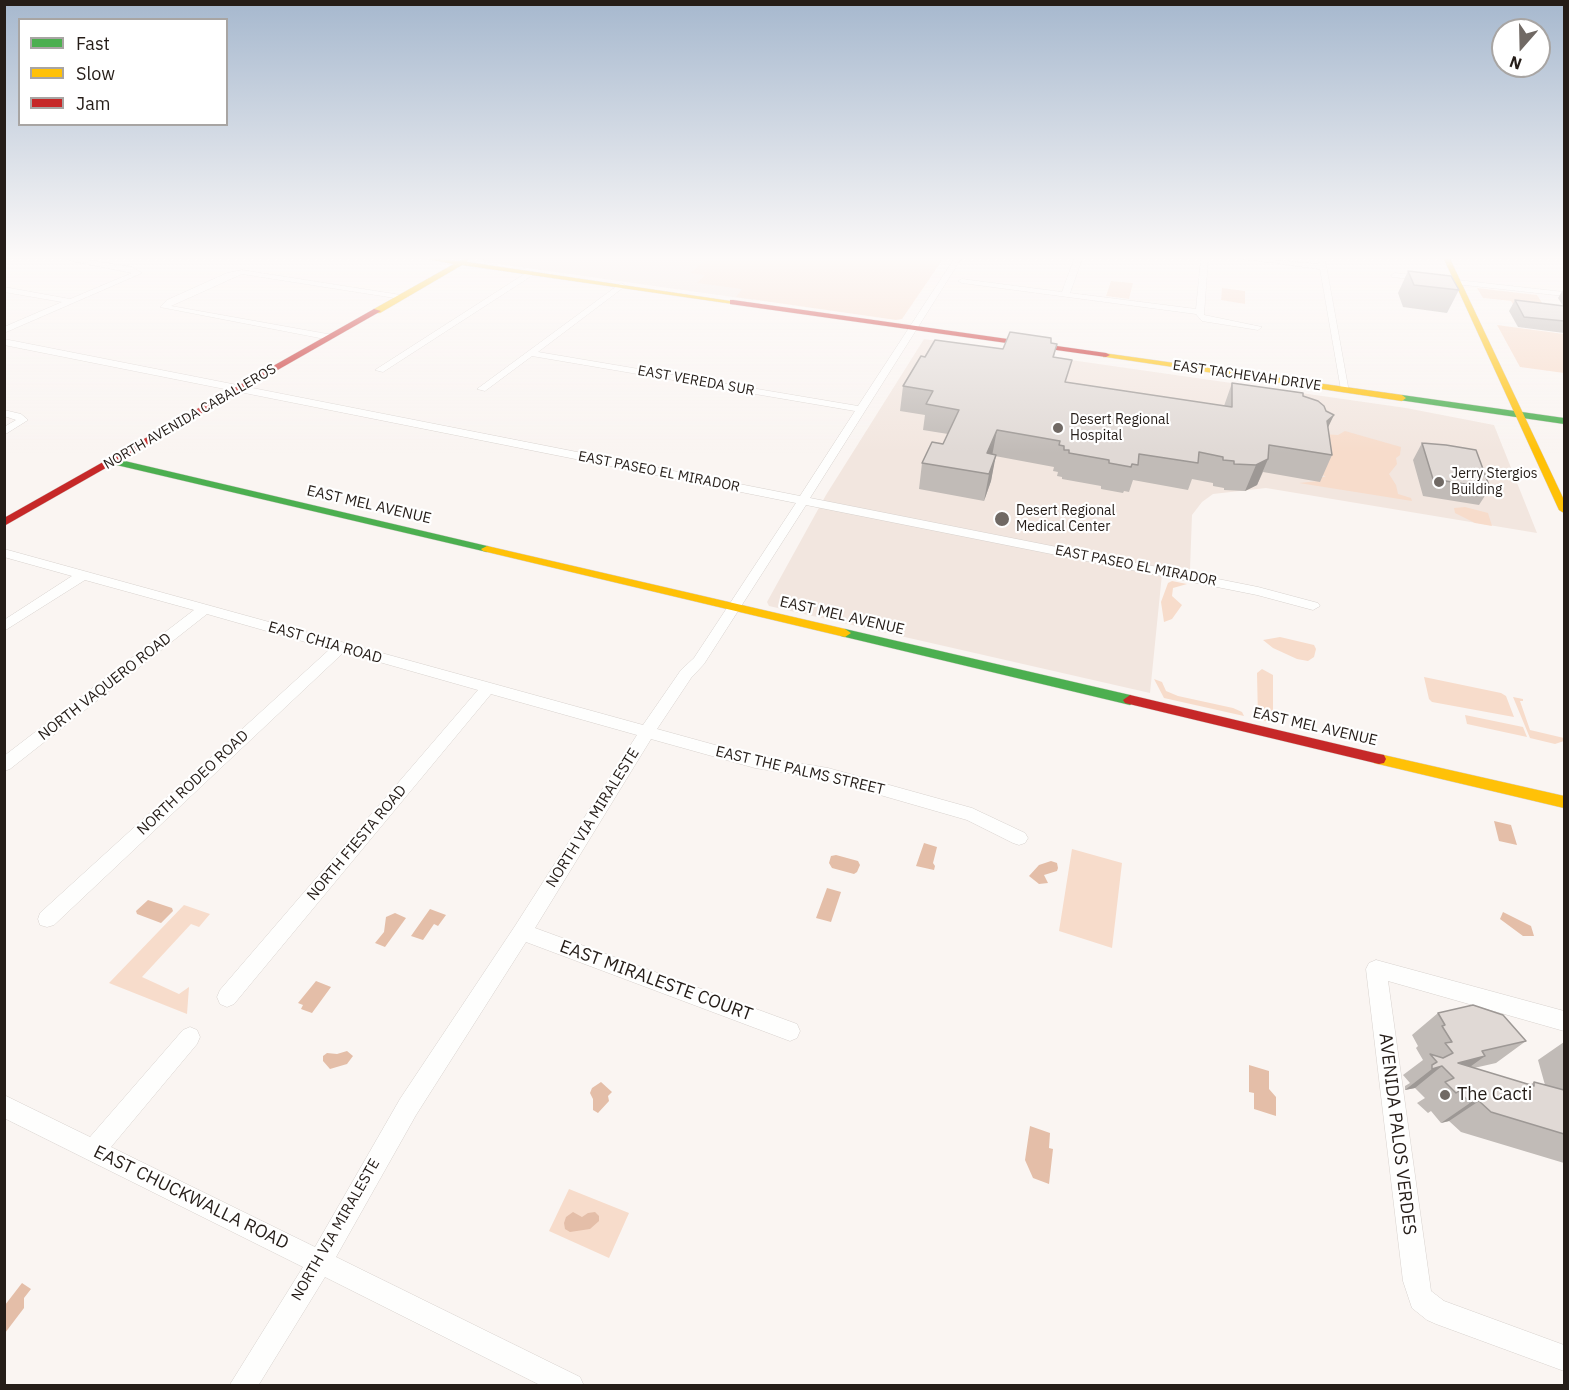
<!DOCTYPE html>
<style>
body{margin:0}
#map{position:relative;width:1569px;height:1390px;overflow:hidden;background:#faf5f2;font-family:"IBM Plex Sans",sans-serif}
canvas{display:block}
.frame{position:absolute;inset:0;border:6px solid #251d18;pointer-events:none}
.legend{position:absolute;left:18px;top:18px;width:210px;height:108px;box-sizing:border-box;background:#fff;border:2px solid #a8a5a3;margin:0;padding:8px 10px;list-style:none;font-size:18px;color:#251d18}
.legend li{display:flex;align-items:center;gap:12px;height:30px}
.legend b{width:30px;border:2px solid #a8a5a3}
.north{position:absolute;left:1491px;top:18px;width:60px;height:60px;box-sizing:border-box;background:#fff;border:2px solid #a8a5a3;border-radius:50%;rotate:200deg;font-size:16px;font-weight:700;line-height:24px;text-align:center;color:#251d18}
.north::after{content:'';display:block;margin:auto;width:21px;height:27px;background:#706964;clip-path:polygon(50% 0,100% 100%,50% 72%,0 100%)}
</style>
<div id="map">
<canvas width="1569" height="1390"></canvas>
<div class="frame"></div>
<ul class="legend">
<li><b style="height:8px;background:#4caf50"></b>Fast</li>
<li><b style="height:8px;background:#ffc107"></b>Slow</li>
<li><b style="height:8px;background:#c62828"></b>Jam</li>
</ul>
<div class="north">N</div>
</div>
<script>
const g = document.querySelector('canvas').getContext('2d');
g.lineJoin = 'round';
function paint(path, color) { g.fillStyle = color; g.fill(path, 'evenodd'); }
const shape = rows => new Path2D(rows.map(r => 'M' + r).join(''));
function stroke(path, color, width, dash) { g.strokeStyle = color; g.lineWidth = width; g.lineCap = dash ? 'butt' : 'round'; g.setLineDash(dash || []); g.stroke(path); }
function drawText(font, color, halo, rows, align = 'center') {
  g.font = font + ' "IBM Plex Sans",sans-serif'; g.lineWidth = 4.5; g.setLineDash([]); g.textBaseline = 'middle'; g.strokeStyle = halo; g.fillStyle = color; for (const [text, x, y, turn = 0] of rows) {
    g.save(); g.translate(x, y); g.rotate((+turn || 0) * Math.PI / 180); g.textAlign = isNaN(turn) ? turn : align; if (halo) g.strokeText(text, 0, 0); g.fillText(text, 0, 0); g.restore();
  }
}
paint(shape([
 [483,259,795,259,753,300,484,262],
 [924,339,1406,408,1494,425,1537,533,1266,488,1213,494,1202,502,1192,515,1190,569,1163,564,1150,693,769,606,767,602,826,495]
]), '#f2e6df');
paint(shape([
 [707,259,943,259,902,319,896,320,736,297,742,289,697,283,705,275,690,273],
 [1111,281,1133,283,1129,299,1106,296],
 [1222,288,1245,291,1245,304,1221,300],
 [1477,288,1537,295,1550,315,1517,311,1511,301,1483,298],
 [1497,325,1564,334,1564,373,1520,367],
 [1345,431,1401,447,1400,455,1396,458,1397,464,1389,474,1396,485,1398,494,1411,498,1412,501,1299,483,1319,481,1318,477,1326,477,1318,472,1321,434,1338,435],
 [1465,507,1488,513,1492,526,1475,523,1455,513,1454,508],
 [1172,581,1187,584,1173,588,1172,596,1182,605,1172,619,1164,622,1161,602,1168,583],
 [1280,637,1314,645,1316,649,1314,657,1308,661,1297,659,1273,648,1263,640],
 [1262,669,1273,675,1273,723,1258,719,1257,673],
 [1424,677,1501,693,1506,696,1514,717,1432,702,1429,699],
 [1154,679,1162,682,1166,691,1178,696,1233,708,1242,712,1244,716,1164,698],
 [1513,697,1523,699,1523,701,1520,701,1530,730,1564,738,1564,741,1555,744,1530,738],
 [1465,715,1523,727,1527,737,1467,724],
 [1072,849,1122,863,1112,948,1059,931],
 [184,905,210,914,199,927,191,924,142,977,179,994,189,987,187,1014,109,983],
 [569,1189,629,1213,609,1258,549,1231]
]), '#f7dccb');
paint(shape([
 [1494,821,1511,825,1517,845,1499,841],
 [924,843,937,847,933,863,935,866,934,870,916,866],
 [836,855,858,861,860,865,857,872,854,874,832,868,829,863,831,856],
 [1051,861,1057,863,1058,868,1057,871,1044,875,1048,883,1039,884,1029,876,1039,865],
 [827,888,841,892,831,922,816,918],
 [148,900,172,908,173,911,161,923,137,914,136,911],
 [430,909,446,915,438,926,434,924,423,940,411,936],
 [1503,912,1531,926,1534,936,1523,936,1500,919],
 [395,913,406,918,385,947,375,943,384,932,386,917],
 [316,981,331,987,312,1013,301,1009,303,1005,298,1003],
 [347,1051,353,1056,347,1064,330,1069,323,1061,323,1056,327,1053,337,1054],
 [1249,1065,1269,1071,1269,1089,1276,1097,1276,1116,1254,1109,1254,1093,1249,1092],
 [601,1082,612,1092,608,1096,609,1101,598,1113,593,1110,593,1099,590,1093,592,1088],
 [1030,1126,1050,1133,1049,1148,1053,1149,1049,1184,1033,1178,1025,1160],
 [573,1212,582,1217,588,1213,595,1212,599,1216,599,1221,590,1229,570,1232,565,1229,564,1223,566,1217],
 [22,1283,31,1289,24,1298,24,1308,5,1333,5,1305]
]), '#e4bea8');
const street = shape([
 [68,259,82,259,132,267,142,273,4,333,4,327,62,302,4,292,4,287,70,299,132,273,71,261,68,259],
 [954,259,961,259,810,498,1258,587,1318,603,1320,606,1313,610,1257,595,806,505,704,664,691,678,657,729,755,756,828,768,972,808,1025,833,1028,838,1025,843,1019,845,1013,843,967,820,828,780,755,768,651,739,535,928,797,1024,800,1031,797,1038,790,1041,526,942,416,1115,336,1257,580,1377,584,1386,542,1386,325,1277,258,1386,229,1386,303,1267,4,1118,4,1095,90,1137,183,1030,190,1027,197,1030,200,1037,197,1044,111,1147,315,1247,400,1099,515,926,637,735,491,694,234,1004,227,1007,220,1004,217,997,220,990,478,690,344,652,54,925,47,927,40,925,38,919,40,913,330,649,207,614,10,769,4,771,4,756,194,610,85,580,4,631,4,620,72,576,4,557,4,549,643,725,681,670,694,658,796,503,4,345,4,339,800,496,855,411,532,356,485,391,477,389,621,283,625,285,624,287,538,352,858,406,954,259],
 [1074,259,1082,259,1070,293,1196,309,1201,259,1208,259,1204,315,1262,327,1258,330,1202,321,1196,314,962,283,958,281,962,279,1062,292,1074,259],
 [1243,259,1264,259,1319,264,1319,259,1325,259,1349,392,1341,390,1320,269,1243,259],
 [242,270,401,295,405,297,401,299,242,274,171,306,333,335,334,337,330,340,160,307,167,300,227,273,242,270],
 [529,271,536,273,383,372,375,370,529,271],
 [1395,273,1564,292,1564,296,1392,277,1391,275,1395,273],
 [4,410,21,414,28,420,4,435,4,427,16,420,4,416,4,410],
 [1376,960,1564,1011,1564,1031,1388,981,1431,1291,1444,1301,1564,1345,1564,1371,1436,1324,1427,1320,1412,1308,1403,1281,1366,969,1369,963,1376,960]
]);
const fast = shape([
 [1402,395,1564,418,1564,424,1399,400,1398,398,1402,395],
 [112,458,487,546,493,549,487,552,108,463,107,461,112,458],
 [845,629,1130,695,1137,700,1130,705,841,636,839,633,841,630,845,629]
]);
const slow = shape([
 [428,259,459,261,468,259,467,262,737,302,733,304,462,265,380,313,374,313,374,309,454,264,428,259],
 [1444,259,1450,259,1564,500,1564,513,1559,510,1444,259],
 [1103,353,1402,395,1406,398,1402,401,1106,357,1103,357,1103,353],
 [487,546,845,629,851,633,845,637,483,551,481,549,487,546],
 [1379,754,1564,796,1564,808,1374,763,1372,759,1374,755,1379,754]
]);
const jam = shape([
 [733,300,1106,353,1110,355,1106,357,730,304,730,300,733,300],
 [374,309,381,311,4,526,4,518,374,309],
 [1130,695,1379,754,1384,755,1386,759,1384,763,1379,764,1125,703,1123,700,1130,695]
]);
stroke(street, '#d8d2ce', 1);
stroke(fast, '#d8d2ce', 1);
stroke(slow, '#d8d2ce', 1);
stroke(jam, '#d8d2ce', 1);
paint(street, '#fefefd');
paint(fast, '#4caf50');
paint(slow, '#ffc107');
paint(jam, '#c62828');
paint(shape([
 [1408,271,1459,290,1447,313,1403,307,1398,293],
 [1564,288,1564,333,1518,327,1509,311,1515,300,1563,306,1558,298],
 [1051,343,1057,344,1054,357,1066,382,1224,406,1232,383,1303,396,1328,428,1332,455,1320,482,1263,472,1257,485,1245,491,1224,490,1224,488,1213,486,1213,483,1192,479,1188,490,1133,480,1129,492,1124,491,1123,493,1101,489,1101,486,1062,479,1062,477,1057,476,1058,472,1053,471,1054,467,995,456,991,481,984,501,919,489,922,463,943,444,948,434,923,430,925,415,900,411,903,386,925,357,1003,349],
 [1422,443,1490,488,1479,505,1423,496,1413,460],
 [1438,1013,1526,1041,1496,1063,1474,1068,1530,1085,1534,1082,1545,1085,1538,1060,1564,1042,1564,1163,1461,1132,1449,1121,1441,1123,1431,1111,1428,1113,1417,1103,1425,1098,1415,1088,1405,1090,1405,1086,1410,1083,1403,1075,1423,1060,1416,1048,1418,1046,1412,1035]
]), '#c1bbb7');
paint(shape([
 [1334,415,1322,440,1327,421],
 [997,430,992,456,987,453],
 [996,455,991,481,984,501,989,474],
 [1268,459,1257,485,1245,491,1256,465],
 [1485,1056,1456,1077,1458,1063],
 [1442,1066,1415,1088,1405,1090,1432,1069],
 [1479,1101,1449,1121,1441,1123,1470,1103]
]), '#9d9895');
const building = shape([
 [1408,271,1451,276,1459,290,1414,285,1408,271],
 [1515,300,1564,306,1564,321,1524,317,1515,300],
 [1010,332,1051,338,1051,343,1057,344,1053,357,1072,360,1065,382,1232,407,1232,383,1303,393,1303,396,1318,401,1324,406,1326,411,1334,415,1327,421,1332,455,1269,445,1268,459,1256,465,1234,464,1234,461,1223,460,1223,457,1199,452,1198,463,1139,454,1138,465,1132,464,1131,467,1109,463,1109,460,1069,453,1069,450,1064,450,1064,446,1059,445,1060,441,997,430,987,453,996,455,989,474,922,463,932,442,943,444,959,410,926,404,933,391,903,386,921,356,925,357,935,340,1003,349,1010,332],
 [1422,443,1446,445,1476,450,1490,488,1433,479,1422,443],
 [1473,1005,1503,1015,1526,1041,1482,1051,1485,1056,1458,1063,1534,1086,1534,1082,1564,1090,1564,1134,1491,1112,1479,1101,1470,1103,1459,1091,1456,1093,1445,1082,1454,1078,1442,1066,1432,1069,1432,1065,1437,1062,1430,1054,1443,1058,1453,1053,1445,1043,1452,1042,1442,1026,1445,1025,1438,1013,1473,1005]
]);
paint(building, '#e0d9d5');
stroke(building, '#9d9895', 1.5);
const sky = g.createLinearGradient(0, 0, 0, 453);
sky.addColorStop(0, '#a6b8ce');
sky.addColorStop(0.57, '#fdfaf9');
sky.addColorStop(1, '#fdfaf900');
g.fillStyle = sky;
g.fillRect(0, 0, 1569, 453);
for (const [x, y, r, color] of [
 [1058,428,6,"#706964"],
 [1439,482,6,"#706964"],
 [1002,519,8,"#706964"],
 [1445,1095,6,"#706964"]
]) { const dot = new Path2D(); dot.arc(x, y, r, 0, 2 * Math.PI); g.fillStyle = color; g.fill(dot); stroke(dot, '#fff', 2); }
drawText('14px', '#251d18', '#fff', [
 ["EAST TACHEVAH DRIVE",1247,376,8],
 ["EAST VEREDA SUR",696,381,10],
 ["NORTH AVENIDA CABALLEROS",190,417,-30],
 ["EAST PASEO EL MIRADOR",659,472,11],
 ["EAST PASEO EL MIRADOR",1136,566,11]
]);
drawText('14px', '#251d18', '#fff', [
 ["Desert Regional",1070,420],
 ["Hospital",1070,436],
 ["Jerry Stergios",1451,474],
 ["Building",1451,490],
 ["Desert Regional",1016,511],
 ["Medical Center",1016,527]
], 'left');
drawText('15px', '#251d18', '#fff', [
 ["EAST MEL AVENUE",369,505,13],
 ["EAST MEL AVENUE",842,616,13],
 ["EAST CHIA ROAD",325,643,16],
 ["NORTH VAQUERO ROAD",105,687,-38],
 ["EAST MEL AVENUE",1315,727,13],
 ["EAST THE PALMS STREET",800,771,13],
 ["NORTH RODEO ROAD",193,783,-43],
 ["NORTH VIA MIRALESTE",593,818,-58],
 ["NORTH FIESTA ROAD",357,843,-50],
 ["NORTH VIA MIRALESTE",336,1230,-60]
]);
drawText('18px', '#251d18', '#fff', [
 ["EAST MIRALESTE COURT",656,981,20],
 ["AVENIDA PALOS VERDES",1397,1134,83],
 ["EAST CHUCKWALLA ROAD",191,1198,26]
]);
drawText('18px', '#251d18', '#fff', [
 ["The Cacti",1457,1095]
], 'left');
</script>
